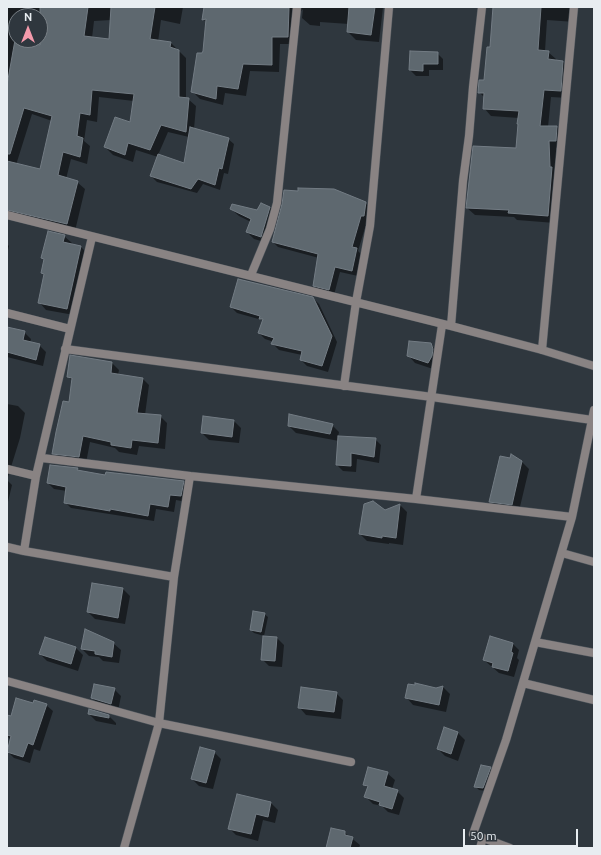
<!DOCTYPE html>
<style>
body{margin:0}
#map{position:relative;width:601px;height:855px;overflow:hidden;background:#2f373e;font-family:Ubuntu,sans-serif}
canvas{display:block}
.frame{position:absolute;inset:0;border:8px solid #e8edf1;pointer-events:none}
.north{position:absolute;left:8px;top:8px;width:40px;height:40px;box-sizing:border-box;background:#2f373e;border:1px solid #798086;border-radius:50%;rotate:0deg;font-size:11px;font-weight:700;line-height:16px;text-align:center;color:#e8edf1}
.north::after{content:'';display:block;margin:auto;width:14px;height:18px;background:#f39aab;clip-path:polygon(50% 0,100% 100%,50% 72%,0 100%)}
.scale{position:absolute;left:463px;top:829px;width:115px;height:18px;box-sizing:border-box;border:2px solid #e8edf1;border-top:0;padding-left:5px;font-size:12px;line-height:14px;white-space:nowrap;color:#e8edf1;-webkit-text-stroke:3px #2f373e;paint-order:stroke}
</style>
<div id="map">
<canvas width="601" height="855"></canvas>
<div class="frame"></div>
<div class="north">N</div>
<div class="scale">50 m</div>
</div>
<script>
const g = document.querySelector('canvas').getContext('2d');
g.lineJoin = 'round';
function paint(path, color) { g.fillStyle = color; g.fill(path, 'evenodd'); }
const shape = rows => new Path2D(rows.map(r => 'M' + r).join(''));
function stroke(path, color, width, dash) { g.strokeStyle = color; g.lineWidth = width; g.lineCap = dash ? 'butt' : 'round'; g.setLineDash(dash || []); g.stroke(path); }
paint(shape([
 [7,7,183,7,180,24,161,20,158,42,171,43,186,58,186,99,188,99,196,106,194,129,228,139,234,144,228,174,224,173,220,190,203,184,197,193,157,182,151,176,158,157,136,150,133,162,113,155,105,147,131,123,134,101,99,97,97,122,87,120,84,141,90,146,87,164,71,159,66,179,77,182,85,189,75,231,7,216],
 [16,16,40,16,40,40,16,40],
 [111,20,110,40,92,38,94,21],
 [32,114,52,121,41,171,16,165],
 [168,132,189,137,184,165,158,155],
 [205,7,383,7,379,42,356,40,348,32,349,24,320,22,320,26,310,25,302,18,303,9,299,14,295,44,280,44,279,72,250,71,246,96,225,93,223,105,200,99,193,92,203,54,207,23,203,19],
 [494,7,576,7,575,22,547,20,545,51,548,52,556,59,555,61,563,62,571,69,568,98,551,97,548,127,557,127,564,135,563,148,556,148,557,174,555,223,517,220,514,217,475,215,467,208,517,150,519,118,491,116,484,108,485,98,479,92,484,81,491,48],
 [437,53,443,59,443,70,429,70,429,76,416,76,410,70],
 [365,203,371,208,358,251,362,255,358,276,340,272,334,295,319,291,314,285,319,258,278,247,273,242],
 [270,208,277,215,268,243,254,239,247,232,251,222,239,216,231,209,258,211],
 [64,236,72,243,71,245,81,247,88,254,74,315,46,310,39,302,44,275,42,273,44,260,42,258],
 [7,244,9,246,7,254],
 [313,298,319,304,337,342,328,372,307,366,301,360,302,355,279,350,273,344,274,342,265,339,259,333,263,321,262,320,237,313,231,307],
 [7,328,24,332,31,339,30,343,39,345,46,352,43,366,7,357],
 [430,344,438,352,436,370,415,363,408,355],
 [112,363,119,370,118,375,142,378,149,385,145,415,160,416,167,423,165,449,139,446,137,455,119,452,115,448,90,442,86,463,60,460,53,453,70,404,73,382,68,376],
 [7,404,18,406,25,413,20,438,7,480,12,485,7,506],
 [234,421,241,428,239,443,209,440,202,433],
 [332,425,339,432,338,437,375,439,381,445,379,463,357,459,356,472,343,471,337,465,339,441,296,433,289,426],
 [510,460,522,462,529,469,519,511,498,509,491,502],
 [77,469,79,471,106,476,183,482,189,488,187,502,176,500,174,512,156,509,154,521,71,508,65,502,67,491,54,489,48,483],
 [400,505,407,512,403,545,389,543,389,544,367,541,360,534,385,511],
 [123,589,130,596,125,624,95,619,88,612],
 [264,614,268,617,264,636,254,633,251,630],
 [277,638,284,645,282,667,269,666,262,659],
 [113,643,121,650,119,663,103,661,99,657,89,656,82,649],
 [513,644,519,650,517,658,519,660,514,677,499,673,484,660],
 [76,648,83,655,78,671,47,661,40,654],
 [443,687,450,694,446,712,413,705,406,697],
 [114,689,121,696,118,711,99,705,92,698],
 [336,693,343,700,341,719,306,715,299,707],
 [17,699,34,704,46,705,53,711,40,751,34,749,30,763,14,758,7,751,11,740,7,736,7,726],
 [89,714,109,716,116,723,116,725,96,721],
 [445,728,458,733,465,740,458,761,445,756,438,749],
 [214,752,221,759,213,789,199,786,192,779],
 [490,768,493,771,487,791,479,790,475,786],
 [387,773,395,780,392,789,397,791,404,798,399,815,388,812,382,806,373,804,366,797,368,788,364,784],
 [271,803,278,810,275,823,263,820,258,841,236,835,229,828],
 [344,832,360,845,359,848,327,848]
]), '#0007');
const building = shape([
 [40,7,88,7,84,36,109,39,111,7,155,7,150,39,171,42,170,47,179,50,179,97,189,98,186,132,161,125,150,150,128,143,125,155,104,147,115,117,130,122,134,94,92,90,90,115,80,113,77,136,83,138,80,157,63,152,58,175,78,181,67,224,7,210,7,161,40,169,52,116,24,108,10,154,7,154,7,85,15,40,21,42,21,40,23,40,40,45,40,7],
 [204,7,289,8,288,37,272,37,272,65,243,64,238,89,217,86,216,99,191,92,197,53,202,53,203,51,206,19,202,20,204,7],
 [349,7,375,7,371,35,347,32,349,7],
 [493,7,541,7,538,50,549,51,548,59,563,61,561,91,544,90,540,126,557,126,556,141,549,141,550,167,552,167,548,216,508,213,509,210,466,208,473,146,516,148,518,124,517,124,519,111,483,109,484,93,478,93,479,80,484,80,487,47,490,47,493,7],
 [410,51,438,52,438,64,423,64,423,71,409,70,410,51],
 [190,127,229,138,222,169,219,168,215,185,198,179,191,189,150,176,158,154,184,163,190,127],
 [298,188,334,189,366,202,364,216,361,216,352,247,357,248,352,271,335,267,329,290,313,286,318,254,272,242,282,204,284,190,298,191,298,188],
 [261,203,270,207,261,237,246,232,251,219,230,209,232,204,257,210,261,203],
 [48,231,65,235,63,242,81,246,67,309,38,303,44,274,41,273,44,259,41,258,48,231],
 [238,279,313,297,332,336,322,366,300,360,302,351,271,344,274,338,258,333,263,319,259,319,260,316,230,307,238,279],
 [7,327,25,331,23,340,40,344,36,360,7,352,7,327],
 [409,341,431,343,433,349,432,356,428,363,407,356,409,341],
 [70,355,112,362,111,373,143,378,137,413,161,415,158,443,132,440,131,448,111,445,111,442,83,436,79,457,52,454,56,432,63,401,69,402,72,378,67,377,70,355],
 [289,414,333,424,330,434,288,426,289,414],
 [203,416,234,420,232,437,201,433,203,416],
 [338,436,376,438,374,457,351,453,351,466,336,465,338,436],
 [511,454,522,461,512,505,489,502,500,456,510,458,511,454],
 [50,465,78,468,77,470,105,475,106,472,184,481,181,496,170,495,168,507,150,504,148,516,110,509,110,511,64,503,66,487,47,483,50,465],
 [373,501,385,510,400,504,396,538,382,536,382,538,359,534,364,504,373,501],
 [92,583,123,588,118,618,87,612,92,583],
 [253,611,265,613,261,632,250,630,253,611],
 [85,629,114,642,112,657,95,654,95,651,81,649,85,629],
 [263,636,277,637,275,661,261,660,263,636],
 [490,636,513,643,511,652,513,653,508,671,492,667,493,663,483,660,490,636],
 [45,637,76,647,71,664,39,654,45,637],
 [415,683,436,688,443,686,439,705,405,698,408,684,415,685,415,683],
 [94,684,115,688,111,704,91,698,94,684],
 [301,687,337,692,334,712,298,708,301,687],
 [16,698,33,703,34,700,47,704,33,745,28,743,23,757,7,752,11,736,7,735,7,715,11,716,16,698],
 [89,709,109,715,109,718,88,714,89,709],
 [444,727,458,732,451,754,437,749,444,727],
 [200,747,215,751,206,783,191,779,200,747],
 [481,765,491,767,483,788,474,787,481,765],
 [368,767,388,772,384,786,398,790,392,809,379,805,380,802,364,797,368,786,363,785,368,767],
 [237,794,271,802,268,817,256,814,251,834,228,829,237,794],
 [331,828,345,831,345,835,353,837,350,848,326,848,331,828]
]);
paint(building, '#5e686f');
stroke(building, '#737c84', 1);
const minor = shape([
 [7,215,451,326,542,350,594,366],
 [251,275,270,229,277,203,297,7],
 [7,313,70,329],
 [451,326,463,181,469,136,473,87,482,7],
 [65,349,432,397,592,420],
 [542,350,574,7],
 [344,386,356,302,370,226,389,7],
 [42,458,190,476,416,499,572,517,506,740,473,834,483,838,480,848],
 [7,469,36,476],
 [416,499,442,325],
 [572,517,594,410],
 [7,547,24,551,174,577],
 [24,551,36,476,92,237],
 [562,553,594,562],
 [535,642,594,653],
 [7,681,159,723,351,762],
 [523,683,594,700],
 [483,838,510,848],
 [124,848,159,723,174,577,190,476]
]);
stroke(minor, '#4d545b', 9);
stroke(minor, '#898383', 8);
</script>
